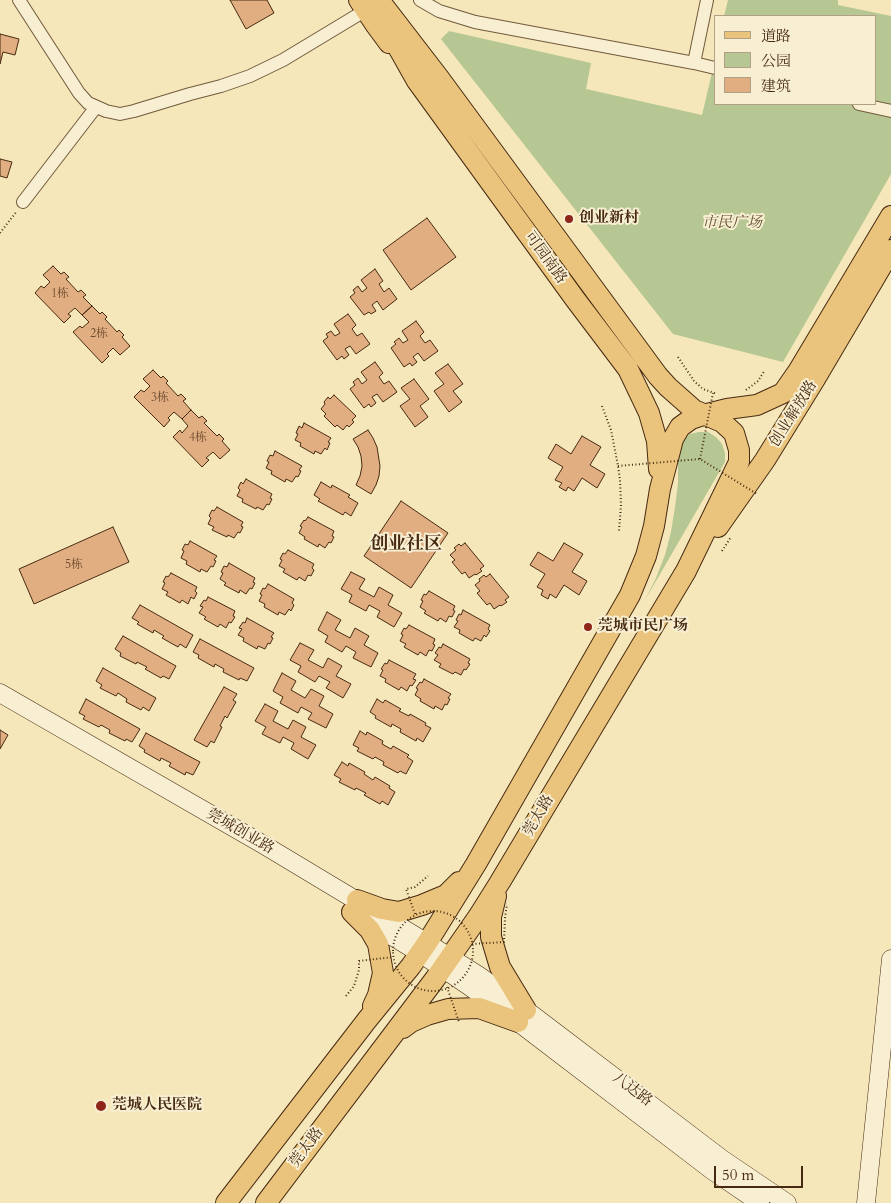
<!DOCTYPE html>
<meta charset="utf-8">
<style>
body{margin:0}
#map{position:relative;width:891px;height:1203px;overflow:hidden;background:#f5e7b9;font-family:Cardo,"Noto Serif SC",serif}
canvas{display:block}
.legend{position:absolute;left:714px;top:15px;width:162px;height:90px;box-sizing:border-box;background:#f8efd2;border:1px solid #b1a085;margin:0;padding:6px 9px;list-style:none;font-size:15px;color:#472a12}
.legend li{display:flex;align-items:center;gap:10px;height:25px}
.legend b{width:25px;border:1px solid #b1a085}
.scale{position:absolute;left:714px;top:1166px;width:89px;height:22px;box-sizing:border-box;border:2px solid #472a12;border-top:0;padding-left:6px;font-size:15px;line-height:18px;white-space:nowrap;color:#472a12;-webkit-text-stroke:4px #f8efd2;paint-order:stroke}
</style>
<div id="map">
<canvas width="891" height="1203"></canvas>
<ul class="legend">
<li><b style="height:6px;background:#eac47c"></b>道路</li>
<li><b style="height:14px;background:#b6c793"></b>公园</li>
<li><b style="height:14px;background:#e1ae82"></b>建筑</li>
</ul>
<div class="scale">50 m</div>
</div>
<script>
const g = document.querySelector('canvas').getContext('2d');
g.lineJoin = 'round';
function paint(path, color) { g.fillStyle = color; g.fill(path, 'evenodd'); }
const shape = rows => new Path2D(rows.map(r => 'M' + r).join(''));
function stroke(path, color, width, dash) { g.strokeStyle = color; g.lineWidth = width; g.lineCap = dash ? 'butt' : 'round'; g.setLineDash(dash || []); g.stroke(path); }
function drawText(font, color, halo, rows, align = 'center') {
  g.font = font + ' Cardo,"Noto Serif SC",serif'; g.lineWidth = 4; g.setLineDash([]); g.textBaseline = 'middle'; g.strokeStyle = halo; g.fillStyle = color; for (const [text, x, y, turn = 0] of rows) {
    g.save(); g.translate(x, y); g.rotate((+turn || 0) * Math.PI / 180); g.textAlign = isNaN(turn) ? turn : align; if (halo) g.strokeText(text, 0, 0); g.fillText(text, 0, 0); g.restore();
  }
}
paint(shape([
 [728,0,838,0,838,5,891,16,891,174,783,362,673,334,441,39,449,31,591,63,586,89,702,115,715,60,715,104,875,104,875,16,724,16],
 [699,432,708,432,716,437,722,444,725,453,725,462,645,600,656,578,665,555,671,532,675,507,678,483,678,458,683,440,690,434]
]), '#b6c793');
const building = shape([
 [230,0,267,0,274,13,246,29,230,0],
 [0,34,19,39,15,55,3,52,0,64,0,34],
 [0,159,12,162,7,178,0,176,0,159],
 [427,218,456,257,411,290,383,250,427,218],
 [53,266,61,274,64,272,69,277,66,279,78,292,81,290,86,295,83,297,92,306,82,315,75,308,68,314,71,316,64,323,35,293,41,286,44,288,50,282,43,275,53,266],
 [375,269,383,281,379,284,384,292,389,288,397,299,383,310,377,301,372,305,376,311,371,314,369,312,364,315,350,297,355,293,353,290,358,286,362,292,367,288,361,280,375,269],
 [92,306,100,314,102,312,107,317,105,319,117,332,119,330,124,335,122,337,130,346,120,355,113,348,107,354,109,356,102,363,73,332,80,326,82,328,89,322,82,315,92,306],
 [348,314,356,325,352,329,357,336,362,333,370,344,356,354,350,346,345,349,349,355,344,359,342,356,337,360,323,341,328,337,326,334,331,331,335,336,340,333,334,324,348,314],
 [416,321,424,332,420,336,425,343,430,340,438,351,424,361,418,353,413,357,417,362,412,366,410,363,404,367,391,348,396,344,394,342,399,338,403,343,408,340,402,331,416,321],
 [375,362,383,373,379,377,384,384,389,381,397,392,383,402,377,394,372,397,376,403,371,407,369,404,364,408,350,389,355,385,353,382,358,378,362,384,367,380,361,372,375,362],
 [448,364,463,384,453,391,462,402,449,412,434,391,444,384,435,373,448,364],
 [153,370,161,378,163,376,168,381,166,383,178,396,181,394,186,399,183,401,191,410,182,419,174,412,168,418,170,420,164,427,134,397,141,390,144,392,150,386,143,379,153,370],
 [414,379,429,399,420,406,428,417,415,427,400,406,410,399,401,388,414,379],
 [334,395,356,416,352,420,354,422,349,427,347,425,343,430,337,425,335,427,324,416,326,414,321,409,325,404,324,402,328,397,330,399,334,395],
 [191,410,199,418,202,416,207,421,204,423,217,436,219,434,224,439,222,441,230,450,220,459,213,452,206,458,209,460,202,467,173,437,180,430,182,433,188,426,182,419,191,410],
 [304,423,331,438,328,442,330,443,327,450,325,448,321,454,315,451,314,454,300,446,301,443,295,440,298,434,296,433,299,426,302,428,304,423],
 [368,430,373,438,377,447,380,466,379,476,376,485,371,494,356,485,360,476,362,466,361,456,358,447,353,439,368,430],
 [582,436,601,447,590,465,605,474,597,488,582,478,574,491,568,487,566,491,559,487,562,483,555,480,563,467,548,458,556,444,571,454,582,436],
 [275,451,302,466,299,470,301,471,298,477,296,476,292,482,286,479,285,482,271,474,272,471,266,468,269,462,267,461,270,455,273,456,275,451],
 [246,479,272,494,270,498,272,499,269,505,267,504,263,510,257,507,256,509,242,502,243,499,237,496,240,490,238,488,241,482,243,484,246,479],
 [321,482,331,488,332,485,350,495,348,497,358,503,351,516,345,512,343,515,318,501,320,499,314,495,321,482],
 [401,501,448,533,411,588,364,556,401,501],
 [217,507,243,522,241,526,243,527,240,533,238,532,234,538,228,535,227,537,212,530,214,527,208,524,211,518,209,516,212,510,214,511,217,507],
 [308,517,334,531,332,536,334,537,331,543,329,542,325,548,319,544,318,547,304,539,305,537,299,533,302,527,300,526,304,520,305,521,308,517],
 [113,527,129,562,34,604,19,569,113,527],
 [190,541,217,556,214,560,216,561,213,567,211,566,207,572,201,569,200,572,186,564,187,561,181,558,184,551,182,550,185,544,188,545,190,541],
 [465,543,484,566,480,569,482,571,476,575,475,574,469,578,465,572,462,574,452,562,455,560,450,555,456,550,454,548,459,544,461,546,465,543],
 [564,543,583,554,572,572,587,581,579,595,564,585,556,598,550,594,548,599,541,595,543,590,537,587,545,574,530,565,538,552,553,561,564,543],
 [288,550,314,564,312,568,314,570,311,576,308,575,305,581,299,577,297,580,283,572,285,569,279,566,282,560,280,559,283,553,285,554,288,550],
 [229,563,255,578,253,582,255,583,252,589,250,588,246,594,240,590,239,593,224,585,226,583,220,579,223,573,221,572,224,566,227,567,229,563],
 [351,572,365,579,359,589,374,597,379,587,393,595,388,605,402,613,394,627,377,617,380,611,369,605,366,611,349,602,352,595,341,589,351,572],
 [171,573,197,587,195,591,197,593,194,599,191,597,188,604,182,600,180,603,166,595,168,592,162,589,165,583,163,582,166,576,168,577,171,573],
 [490,574,509,597,505,600,507,602,501,606,500,605,494,609,490,603,487,605,477,593,480,591,475,585,480,581,479,579,484,575,486,577,490,574],
 [268,584,294,599,292,603,294,605,291,611,289,609,285,615,279,612,278,615,264,607,265,604,259,601,262,595,260,594,263,588,265,589,268,584],
 [429,591,455,606,453,610,455,611,452,617,449,616,446,622,440,618,438,621,424,613,426,611,420,607,423,601,421,600,424,594,426,595,429,591],
 [208,597,235,611,233,616,235,617,231,623,229,622,226,628,220,624,218,627,204,619,206,617,199,613,203,607,200,606,204,600,206,601,208,597],
 [140,605,193,635,186,648,180,644,178,647,162,638,164,636,154,630,153,633,137,624,139,622,132,618,140,605],
 [463,610,490,625,488,629,490,631,486,637,484,635,481,641,475,638,473,641,459,633,460,630,454,627,458,621,456,620,459,614,461,615,463,610],
 [327,612,341,620,335,630,350,638,355,628,369,636,364,645,378,653,371,667,353,658,356,652,346,646,342,652,325,642,328,636,318,630,327,612],
 [247,618,274,633,271,637,273,638,270,644,268,643,265,649,258,646,257,649,243,641,244,638,238,635,242,629,239,628,243,622,245,623,247,618],
 [409,625,435,639,433,644,435,645,432,651,429,650,426,656,420,652,418,655,404,647,406,644,400,641,403,635,401,634,404,628,406,629,409,625],
 [123,636,176,666,169,679,163,676,161,678,145,669,147,667,137,662,136,664,120,656,121,653,115,649,123,636],
 [200,639,254,668,247,681,240,678,239,680,223,672,224,669,215,664,214,667,198,658,199,655,193,652,200,639],
 [300,643,314,650,308,660,323,668,328,658,342,666,336,676,351,684,343,698,326,688,330,682,319,676,315,682,298,672,301,666,290,660,300,643],
 [443,644,470,659,468,663,470,664,466,670,464,669,461,675,455,672,453,674,439,667,441,664,434,660,438,655,435,653,439,647,441,648,443,644],
 [389,660,416,674,413,679,416,680,412,686,410,685,407,691,401,687,399,690,385,682,386,679,380,676,383,670,381,669,385,663,387,664,389,660],
 [103,668,156,698,149,711,143,707,141,710,126,702,127,699,118,693,116,696,100,688,102,685,96,681,103,668],
 [282,673,296,681,291,690,305,698,311,689,324,696,319,706,333,714,326,728,308,719,312,713,301,707,298,713,280,703,283,697,273,691,282,673],
 [424,679,451,694,448,698,450,699,447,705,445,704,442,710,435,706,434,709,420,701,421,699,415,695,418,689,416,688,420,682,422,683,424,679],
 [224,687,237,694,233,700,236,702,227,718,225,716,220,726,222,727,214,743,211,741,207,747,194,740,224,687],
 [86,699,140,729,132,742,126,739,125,741,109,733,110,730,101,725,99,727,83,719,85,716,79,713,86,699],
 [377,699,383,703,385,700,401,709,399,711,409,716,410,714,426,723,425,725,431,728,423,742,417,738,416,741,400,732,401,729,392,724,391,727,375,718,376,716,370,712,377,699],
 [265,704,278,711,273,721,288,729,293,720,306,727,301,737,316,745,308,759,291,749,294,743,283,737,280,743,262,734,266,727,255,721,265,704],
 [0,730,8,735,0,749,0,730],
 [360,731,366,735,367,732,383,741,382,744,391,749,393,746,409,755,407,757,413,761,406,774,400,771,398,773,383,765,384,762,375,757,373,759,357,751,359,748,353,745,360,731],
 [146,733,200,762,193,775,186,772,185,775,169,766,171,763,161,758,160,761,144,752,145,750,139,746,146,733],
 [342,762,348,766,349,763,365,772,364,774,373,780,375,777,390,786,389,788,395,792,388,805,382,801,380,804,364,795,366,793,356,788,355,790,339,782,341,779,334,775,342,762]
]);
paint(building, '#e1ae82');
stroke(building, '#472a12', 1);
const street = shape([
 [19,0,79,93,88,103,106,111,120,114,134,111,190,94,221,86,250,76,283,60,366,10],
 [420,0,439,11,475,22,694,63,715,68],
 [694,63,707,0],
 [859,104,891,111],
 [23,202,96,107]
]);
const secondary = shape([
 [0,693,264,845,427,943,478,975,526,1010,722,1159,787,1203],
 [362,918,420,953,469,986,518,1022,713,1171,760,1203],
 [866,1203,891,959]
]);
const primary = shape([
 [359,0,375,24,389,43],
 [386,26,417,81,575,299,628,369,649,413,657,441,659,469],
 [718,527,765,460,815,379,891,250],
 [496,896,491,917,491,937,500,967,526,1010],
 [357,900,382,909,399,912,422,905,446,895,459,882],
 [352,912,370,930,378,944,383,973,378,995,373,1006],
 [403,1028,411,1022,427,1015,448,1009,479,1008,518,1022],
 [226,1203,367,1020,411,966,427,943,476,864,630,595,646,556,654,526,660,489,670,451,673,439,680,427,691,419,703,415,727,409,757,405,783,393,799,370,891,216],
 [266,1203,435,979,478,917,500,882,686,571,739,462,739,450,734,433,722,422,694,410,668,387,658,376,439,78,379,0]
]);
stroke(street, '#72593c', 14);
stroke(secondary, '#472a12', 19);
stroke(primary, '#472a12', 22);
stroke(shape([
 [0,233,17,211],
 [678,357,694,381,703,389,717,394],
 [746,390,758,381,765,370],
 [602,406,611,430,618,466,620,480,621,505,619,531],
 [722,551,731,537]
]), '#472a12', 2, [1, 2.5]);
stroke(street, '#f8efd2', 12);
stroke(secondary, '#f8efd2', 18);
stroke(primary, '#eac47c', 20);
stroke(shape([
 [700,459,713,393],
 [618,466,700,459,757,494],
 '393 951a40 40 0 1 1 80 0a40 40 0 1 1-80 0Z',
 [415,914,406,889,415,887,428,876],
 [472,944,504,942,505,918,507,904],
 [447,987,459,1022],
 [346,996,354,986,359,970,359,961,393,957]
]), '#472a12', 2, [1, 2.5]);
for (const [x, y, r, color] of [
 [569,219,5,"#8f2418"],
 [588,627,5,"#8f2418"],
 [101,1106,6,"#8f2418"]
]) { const dot = new Path2D(); dot.arc(x, y, r, 0, 2 * Math.PI); g.fillStyle = color; g.fill(dot); stroke(dot, '#f8efd2', 2); }
drawText('12px', '#6e4b2e', null, [
 ["1栋",60,294],
 ["2栋",99,334],
 ["3栋",160,398],
 ["4栋",198,438],
 ["5栋",74,565]
]);
drawText('bold 15px', '#472a12', '#f8efd2', [
 ["创业新村",579,219],
 ["莞城市民广场",598,627],
 ["莞城人民医院",112,1106]
], 'left');
drawText('italic 15px', '#635132', '#f8efd2', [
 ["市民广场",732,224]
]);
drawText('15px', '#472a12', '#f8efd2', [
 ["可园南路",545,258,54],
 ["创业解放路",794,414,-58],
 ["莞太路",539,816,-59],
 ["莞城创业路",240,832,30],
 ["八达路",632,1090,37],
 ["莞太路",307,1148,-53]
]);
drawText('bold 18px', '#472a12', '#f8efd2', [
 ["创业社区",406,545]
]);
</script>
